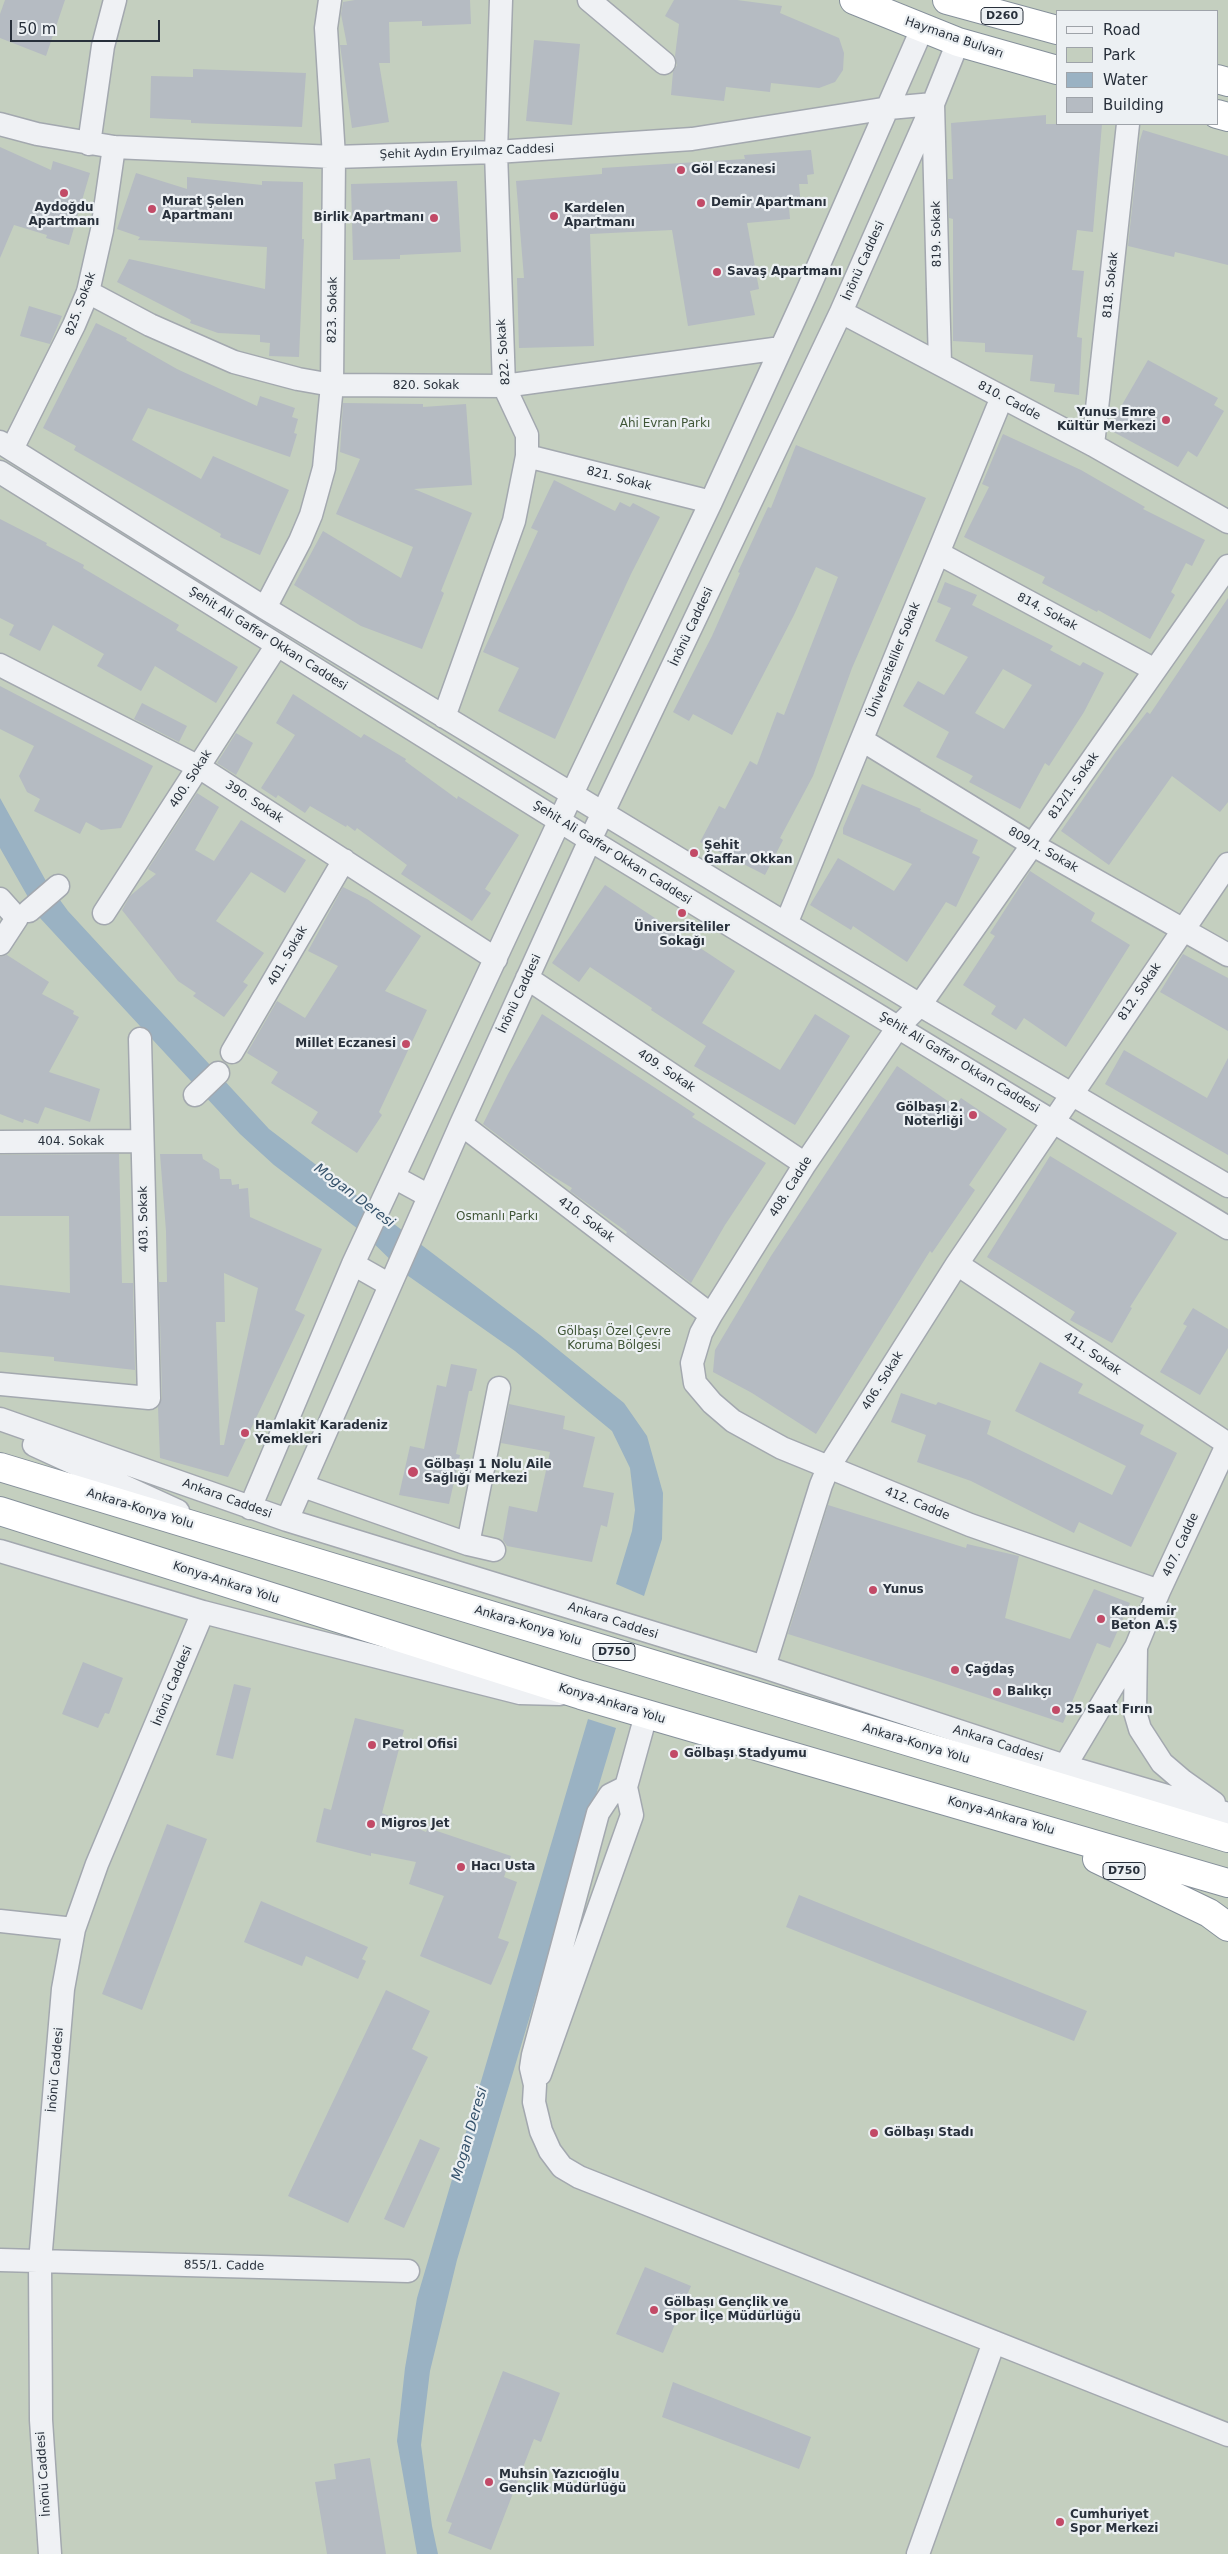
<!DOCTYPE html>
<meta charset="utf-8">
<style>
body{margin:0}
#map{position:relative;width:1228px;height:2554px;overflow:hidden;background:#dde1e6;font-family:"DejaVu Sans",sans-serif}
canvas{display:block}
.legend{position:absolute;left:1056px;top:10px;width:162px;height:115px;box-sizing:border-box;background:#ecf0f3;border:1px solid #9ea3a9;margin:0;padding:6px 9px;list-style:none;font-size:15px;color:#28303b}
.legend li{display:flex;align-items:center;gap:10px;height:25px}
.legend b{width:25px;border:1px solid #9ea3a9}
.scale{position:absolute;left:10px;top:20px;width:150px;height:22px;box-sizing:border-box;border:2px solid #28303b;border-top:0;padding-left:6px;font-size:15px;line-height:18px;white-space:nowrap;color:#28303b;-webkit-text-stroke:4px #ecf0f3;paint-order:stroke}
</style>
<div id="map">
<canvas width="1228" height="2554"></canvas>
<ul class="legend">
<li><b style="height:6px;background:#eff1f4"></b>Road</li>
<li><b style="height:14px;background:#c4cfbf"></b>Park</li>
<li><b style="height:14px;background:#9ab2c3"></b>Water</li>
<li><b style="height:14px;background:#b5bbc2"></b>Building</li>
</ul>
<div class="scale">50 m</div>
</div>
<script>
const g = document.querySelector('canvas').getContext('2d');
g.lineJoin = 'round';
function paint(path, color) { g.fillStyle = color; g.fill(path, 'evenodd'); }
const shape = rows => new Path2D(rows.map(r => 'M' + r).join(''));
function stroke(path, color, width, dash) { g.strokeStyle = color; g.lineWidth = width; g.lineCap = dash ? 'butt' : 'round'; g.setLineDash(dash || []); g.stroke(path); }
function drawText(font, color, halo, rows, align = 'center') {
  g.font = font + ' "DejaVu Sans",sans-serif'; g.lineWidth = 4.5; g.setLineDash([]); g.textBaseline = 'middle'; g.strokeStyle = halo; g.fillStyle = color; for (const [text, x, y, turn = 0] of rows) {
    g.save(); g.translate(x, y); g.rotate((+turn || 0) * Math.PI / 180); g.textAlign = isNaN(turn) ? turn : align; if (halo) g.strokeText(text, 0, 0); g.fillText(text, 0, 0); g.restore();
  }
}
paint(shape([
 [0,0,1228,0,1228,2554,0,2554],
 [1057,11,1217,11,1217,124,1057,124]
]), '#c4cfbf');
paint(shape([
 [0,798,46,881,68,911,269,1129,540,1335,624,1403,647,1436,663,1493,662,1539,644,1596,616,1584,632,1531,635,1510,630,1468,612,1431,515,1351,404,1273,362,1232,274,1165,240,1134,40,918,0,848],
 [588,1719,616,1728,457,2260,430,2371,421,2445,432,2526,438,2554,417,2554,397,2441,405,2368,417,2298]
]), '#9ab2c3');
paint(shape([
 [5,0,65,0,46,56,0,38,0,14],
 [355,0,470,0,471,24,422,26,422,21,389,22,390,63,379,63,389,122,352,128,340,45,347,45,341,14,343,2],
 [674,0,737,0,782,6,780,13,839,38,844,53,843,70,835,82,819,88,771,83,770,92,726,87,724,101,671,95,673,72,677,65,675,56,679,24,665,16],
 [534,40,580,44,572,125,526,121],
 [193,69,306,73,302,127,191,123,191,120,150,118,151,76,193,77],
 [1046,115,1046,124,1102,124,1093,232,1077,230,1072,270,1084,271,1077,337,1082,338,1079,395,1054,392,1055,384,1030,381,1033,355,985,352,985,343,953,341,953,219,949,218,948,187,948,179,953,179,951,123],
 [1143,130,1228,156,1228,265,1175,252,1174,257,1128,246,1139,143],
 [0,147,51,170,53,161,90,173,69,245,46,238,47,235,14,225,0,258],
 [811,150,814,174,807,175,808,184,799,184,801,206,789,207,790,219,747,223,759,289,750,291,755,315,688,326,672,230,590,234,594,346,519,348,517,278,524,278,516,181,602,174,602,168,745,159,744,155],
 [136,173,187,189,187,177,262,185,262,181,303,182,302,239,304,239,299,357,269,356,270,343,260,342,260,335,218,333,190,323,191,320,117,282,129,259,265,289,267,247,138,240,140,237,117,229],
 [457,181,461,252,400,255,400,259,353,260,351,184],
 [29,306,62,316,50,344,20,336],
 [96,323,127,338,126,340,177,369,257,406,260,396,295,408,292,417,298,419,294,433,297,434,290,457,148,408,132,440,201,479,213,456,289,490,260,555,220,537,221,534,74,450,76,446,43,428],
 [1148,360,1218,398,1214,405,1224,411,1197,457,1188,451,1178,467,1108,429],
 [343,403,423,404,423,407,466,404,472,485,414,489,472,513,441,591,444,593,422,649,361,626,294,585,323,531,401,578,413,547,336,514,360,459,340,452],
 [1003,434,1081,470,1145,507,1143,509,1205,540,1192,566,1186,563,1171,592,1175,595,1150,639,1098,610,1097,612,1042,583,1045,577,964,537,989,487,982,484],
 [796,445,926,498,852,668,813,776,780,838,783,840,765,875,700,842,719,806,725,809,750,761,757,765,777,712,784,715,838,577,816,567,794,615,732,735,693,714,689,721,673,712,712,636,740,573,738,572,768,507,771,508],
 [554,480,615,511,620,502,630,507,633,503,660,517,631,574,555,739,498,711,519,668,483,652,538,531,531,528],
 [0,519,47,543,46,545,84,565,83,568,179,625,176,630,238,667,216,703,155,666,141,691,97,666,104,654,53,625,40,651,9,635,14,625,0,618],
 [945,582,977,595,972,605,1053,646,1050,650,1080,666,1083,662,1104,673,1084,712,1049,766,1045,763,1020,809,969,782,973,776,936,757,949,732,903,706,918,681,944,695,968,657,935,641,951,608,937,602],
 [1003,669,1032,685,1004,729,975,713],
 [1228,598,1228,802,1220,812,1172,776,1109,865,1061,831,1115,753,1147,712,1150,714],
 [0,686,153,766,121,828,101,830,86,822,80,834,34,811,40,799,27,792,19,776,34,746,0,729],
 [293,694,361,738,364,734,406,759,405,761,457,799,458,796,519,835,485,889,491,893,472,921,401,874,407,865,357,828,355,831,347,825,346,827,310,806,305,813,278,795,276,798,261,788,295,735,276,723],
 [142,703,187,726,179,742,134,719],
 [236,733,253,743,236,775,217,763],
 [862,784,921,809,920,811,978,840,972,853,980,857,956,907,946,902,907,962,853,926,851,930,810,905,838,858,894,891,912,864,843,834,843,828],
 [197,793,219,807,195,850,214,861,241,820,306,860,285,893,251,872,216,921,264,953,243,982,248,985,224,1017,193,996,196,993,178,981,122,910,130,896,156,874,148,869],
 [1030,871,1095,913,1091,921,1130,945,1066,1047,1024,1018,1016,1030,991,1014,996,1006,963,985,995,936,990,933],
 [605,885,735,971,702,1023,780,1070,815,1014,850,1036,795,1125,694,1066,706,1046,651,1010,652,1008,590,967,579,982,552,963],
 [343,887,367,899,421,936,385,991,427,1010,379,1112,382,1115,357,1153,311,1123,318,1112,271,1083,278,1072,247,1053,277,1001,305,1018,338,966,308,951],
 [1183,954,1228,978,1228,1031,1160,992],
 [7,955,49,982,42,994,74,1011,73,1014,79,1017,49,1072,100,1089,90,1122,45,1107,38,1124,24,1119,23,1123,0,1114,0,957],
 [542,1014,695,1114,692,1117,766,1163,725,1225,691,1283,626,1234,627,1232,570,1191,572,1188,546,1172,483,1124,508,1074],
 [1124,1050,1207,1098,1228,1058,1228,1155,1105,1084],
 [897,1066,955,1106,961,1098,1007,1129,969,1185,975,1190,932,1253,930,1251,816,1434,752,1393,713,1372,715,1350,771,1256],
 [119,1154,122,1283,133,1283,135,1370,54,1361,54,1357,0,1352,0,1285,70,1293,69,1216,0,1216,0,1155],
 [160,1154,202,1154,203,1159,219,1169,220,1179,231,1179,232,1185,239,1184,239,1189,248,1188,250,1217,322,1249,295,1310,305,1315,228,1477,160,1458,158,1407,162,1398,159,1282,167,1282,166,1231],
 [224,1273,258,1288,224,1445,220,1445,216,1322,225,1322],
 [1050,1156,1177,1233,1130,1307,1132,1308,1112,1343,1070,1320,1075,1312,987,1257],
 [1193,1308,1228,1329,1228,1348,1200,1395,1160,1372,1187,1326,1183,1324],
 [1040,1362,1083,1384,1078,1393,1144,1425,1140,1434,1177,1453,1131,1547,1079,1522,1074,1533,971,1481,917,1462,926,1435,891,1422,901,1393,936,1405,938,1402,991,1421,987,1434,1112,1495,1126,1466,1015,1411],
 [451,1364,477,1369,472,1391,469,1391,456,1454,460,1455,449,1504,399,1495,410,1446,424,1449,437,1385,446,1387],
 [509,1404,565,1416,563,1429,595,1437,583,1487,614,1493,607,1527,601,1525,592,1562,507,1546,503,1540,509,1506,537,1512,550,1452,501,1443],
 [828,1505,966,1548,967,1544,1019,1556,1005,1618,1070,1639,1094,1589,1130,1603,1110,1648,1097,1643,1063,1723,931,1679,788,1634],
 [83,1662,123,1678,109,1714,105,1713,98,1728,62,1714],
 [234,1684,251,1688,233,1759,216,1755],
 [355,1718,404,1730,382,1813,426,1832,428,1828,511,1856,504,1877,517,1882,498,1938,509,1942,491,1985,420,1956,444,1896,409,1884,416,1862,371,1853,371,1856,316,1842,324,1808,331,1810],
 [167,1824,207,1839,142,2010,102,1994],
 [799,1895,1087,2011,1074,2041,786,1927],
 [261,1901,368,1947,362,1959,366,1961,358,1979,306,1956,302,1966,244,1942],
 [386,1990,430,2011,412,2049,428,2057,348,2223,288,2196],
 [420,2139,440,2148,404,2228,384,2219],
 [645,2267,691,2286,663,2353,616,2334],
 [503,2371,560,2393,541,2442,534,2439,491,2550,448,2533,452,2523,446,2521],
 [673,2382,811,2437,799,2469,662,2417],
 [370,2458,386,2554,327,2554,315,2482,336,2479,334,2464]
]), '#b5bbc2');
const minor = shape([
 [589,0,664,63],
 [0,124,37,134,114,147,334,157,496,152,692,139,889,108,933,104,940,364],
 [89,144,103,46,115,0],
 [88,292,150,325,234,362,298,379,332,385,504,386,781,348],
 [841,312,1093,445,1228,522],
 [0,442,265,608,920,1005,1228,1186],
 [1093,445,1128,124],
 [12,449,74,325,88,292,102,230,114,147],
 [527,456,711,502],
 [0,472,590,840,1228,1228],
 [938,553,1155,670],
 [265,608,300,541,311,515,324,468,332,385,334,157,326,28,330,0],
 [0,665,199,767,496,959],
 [444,717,514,521,527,456,527,435,504,386,496,152,501,0],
 [862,740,1033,845,1228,955],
 [0,899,17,918,0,944],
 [29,911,58,886],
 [104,913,277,645],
 [786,924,1002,397],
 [527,978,805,1164],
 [232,1052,344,860],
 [195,1095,218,1073],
 [461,1124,711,1315],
 [0,1142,142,1141],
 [394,1177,429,1196],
 [353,1264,390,1285],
 [957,1264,1228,1444],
 [0,1384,149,1398,140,1039],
 [0,1419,287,1520,764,1667,1065,1766,1228,1814],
 [34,1445,178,1511],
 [303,1486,468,1544,494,1550],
 [250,1508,353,1264,579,779,711,502,806,294,922,29],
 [287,1520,461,1124,590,840,841,312,933,104,958,42],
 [468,1544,499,1388],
 [0,1551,203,1612,303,1638,520,1693,560,1694],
 [1159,1591,970,1525,782,1448,733,1421,712,1403,695,1383,692,1363,701,1333,711,1315,805,1164,898,1027,920,1005,1228,566],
 [1136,1648,1135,1712,1140,1729,1162,1763,1183,1781,1214,1803],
 [764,1667,821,1485,828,1468,957,1264,1228,864],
 [1065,1766,1136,1647,1159,1591,1228,1443],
 [626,1787,610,1795,598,1813,533,2055,531,2068,535,2085,534,2102,541,2131,550,2151,562,2167,579,2177,1228,2435],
 [0,1921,74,1929],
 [540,2074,632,1815,626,1787,646,1715],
 [0,2260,408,2271],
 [50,2554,41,2420,40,2262,63,1989,74,1929,97,1864,203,1612],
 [918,2554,994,2342]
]);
const highway = shape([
 [854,0,958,42,1057,70],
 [947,0,1057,30],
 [1217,79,1228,82],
 [1217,114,1228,117],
 [0,1467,1228,1838],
 [0,1511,581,1695,1228,1883],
 [1097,1859,1209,1913,1228,1927]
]);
stroke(minor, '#a3a8af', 25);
stroke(highway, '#86909b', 30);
stroke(minor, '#eff1f4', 22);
stroke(highway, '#fff', 28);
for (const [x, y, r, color] of [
 [681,170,5,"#c24a67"],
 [64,193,5,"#c24a67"],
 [701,203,5,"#c24a67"],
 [152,209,5,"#c24a67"],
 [554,216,5,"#c24a67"],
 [434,218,5,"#c24a67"],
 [717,272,5,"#c24a67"],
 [1166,420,5,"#c24a67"],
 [694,853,5,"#c24a67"],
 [682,913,5,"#c24a67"],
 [406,1044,5,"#c24a67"],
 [973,1115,5,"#c24a67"],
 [245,1433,5,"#c24a67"],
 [413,1472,6,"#c24a67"],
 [873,1590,5,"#c24a67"],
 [1101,1619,5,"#c24a67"],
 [955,1670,5,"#c24a67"],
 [997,1692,5,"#c24a67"],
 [1056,1710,5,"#c24a67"],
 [372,1745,5,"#c24a67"],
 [674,1754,5,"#c24a67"],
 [371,1824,5,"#c24a67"],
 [461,1867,5,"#c24a67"],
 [874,2133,5,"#c24a67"],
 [654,2310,5,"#c24a67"],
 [489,2482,5,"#c24a67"],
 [1060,2522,5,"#c24a67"]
]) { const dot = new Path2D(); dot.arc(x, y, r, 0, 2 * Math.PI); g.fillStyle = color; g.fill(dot); stroke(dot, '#ecf0f3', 2); }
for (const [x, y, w] of [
 [1002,16,42],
 [614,1652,42],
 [1124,1871,42]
]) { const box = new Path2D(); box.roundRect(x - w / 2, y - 8.5, w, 17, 4); g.fillStyle = '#ecf0f3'; g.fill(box); stroke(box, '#28303b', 1); }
drawText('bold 11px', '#28303b', null, [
 ["D260",1002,16],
 ["D750",614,1652],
 ["D750",1124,1871]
]);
drawText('12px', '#28303b', '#ecf0f3', [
 ["Haymana Bulvarı",954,38,19],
 ["Şehit Aydın Eryılmaz Caddesi",467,152,-2],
 ["819. Sokak",937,234,-91],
 ["İnönü Caddesi",864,261,-66],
 ["818. Sokak",1111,285,-84],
 ["825. Sokak",81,304,-70],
 ["823. Sokak",333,310,-89],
 ["822. Sokak",504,352,-94],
 ["820. Sokak",426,386],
 ["810. Cadde",1009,401,28],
 ["821. Sokak",619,479,14],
 ["814. Sokak",1047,612,28],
 ["İnönü Caddesi",692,627,-65],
 ["Şehit Ali Gaffar Okkan Caddesi",268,639,32],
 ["Üniversiteliler Sokak",894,660,-68],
 ["400. Sokak",191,779,-57],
 ["812/1. Sokak",1074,786,-55],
 ["390. Sokak",254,802,33],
 ["809/1. Sokak",1043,850,30],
 ["Şehit Ali Gaffar Okkan Caddesi",612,853,32],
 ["401. Sokak",288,956,-60],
 ["812. Sokak",1140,992,-56],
 ["İnönü Caddesi",520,994,-65],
 ["Şehit Ali Gaffar Okkan Caddesi",959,1063,31],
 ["409. Sokak",666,1071,34],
 ["404. Sokak",71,1142],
 ["408. Cadde",791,1187,-58],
 ["403. Sokak",144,1219,-91],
 ["410. Sokak",586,1220,37],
 ["411. Sokak",1092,1354,34],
 ["406. Sokak",883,1381,-58],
 ["Ankara Caddesi",227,1499,20],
 ["412. Cadde",917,1504,22],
 ["Ankara-Konya Yolu",140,1509,17],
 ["407. Cadde",1181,1545,-65],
 ["Konya-Ankara Yolu",226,1583,18],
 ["Ankara Caddesi",613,1621,18],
 ["Ankara-Konya Yolu",528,1626,17],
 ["İnönü Caddesi",173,1686,-68],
 ["Konya-Ankara Yolu",612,1704,17],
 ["Ankara-Konya Yolu",916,1744,17],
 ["Ankara Caddesi",998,1744,18],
 ["Konya-Ankara Yolu",1001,1816,16],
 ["İnönü Caddesi",56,2070,-85],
 ["855/1. Cadde",224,2266,1],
 ["İnönü Caddesi",44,2474,-94]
]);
drawText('bold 12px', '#28303b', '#ecf0f3', [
 ["Göl Eczanesi",691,170],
 ["Murat Şelen",162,202],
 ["Apartmanı",162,216],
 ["Demir Apartmanı",711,203],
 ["Aydoğdu",64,208,"center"],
 ["Apartmanı",64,222,"center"],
 ["Kardelen",564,209],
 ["Apartmanı",564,223],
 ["Birlik Apartmanı",424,218,"right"],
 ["Savaş Apartmanı",727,272],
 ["Yunus Emre",1156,413,"right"],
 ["Kültür Merkezi",1156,427,"right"],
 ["Şehit",704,846],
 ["Gaffar Okkan",704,860],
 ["Üniversiteliler",682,928,"center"],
 ["Sokağı",682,942,"center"],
 ["Millet Eczanesi",396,1044,"right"],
 ["Gölbaşı 2.",963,1108,"right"],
 ["Noterliği",963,1122,"right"],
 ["Hamlakit Karadeniz",255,1426],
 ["Yemekleri",255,1440],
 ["Gölbaşı 1 Nolu Aile",424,1465],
 ["Sağlığı Merkezi",424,1479],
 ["Yunus",883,1590],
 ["Kandemir",1111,1612],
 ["Beton A.Ş",1111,1626],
 ["Çağdaş",965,1670],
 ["Balıkçı",1007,1692],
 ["25 Saat Fırın",1066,1710],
 ["Petrol Ofisi",382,1745],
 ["Gölbaşı Stadyumu",684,1754],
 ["Migros Jet",381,1824],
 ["Hacı Usta",471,1867],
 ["Gölbaşı Stadı",884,2133],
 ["Gölbaşı Gençlik ve",664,2303],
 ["Spor İlçe Müdürlüğü",664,2317],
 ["Muhsin Yazıcıoğlu",499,2475],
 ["Gençlik Müdürlüğü",499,2489],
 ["Cumhuriyet",1070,2515],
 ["Spor Merkezi",1070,2529]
], 'left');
drawText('12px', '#3f5536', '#ecf0f3', [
 ["Ahi Evran Parkı",665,424],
 ["Osmanlı Parkı",497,1217],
 ["Gölbaşı Özel Çevre",614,1332],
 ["Koruma Bölgesi",614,1346]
]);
drawText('italic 14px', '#35526b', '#ecf0f3', [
 ["Mogan Deresi",354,1196,37],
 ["Mogan Deresi",470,2134,-74]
]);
</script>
